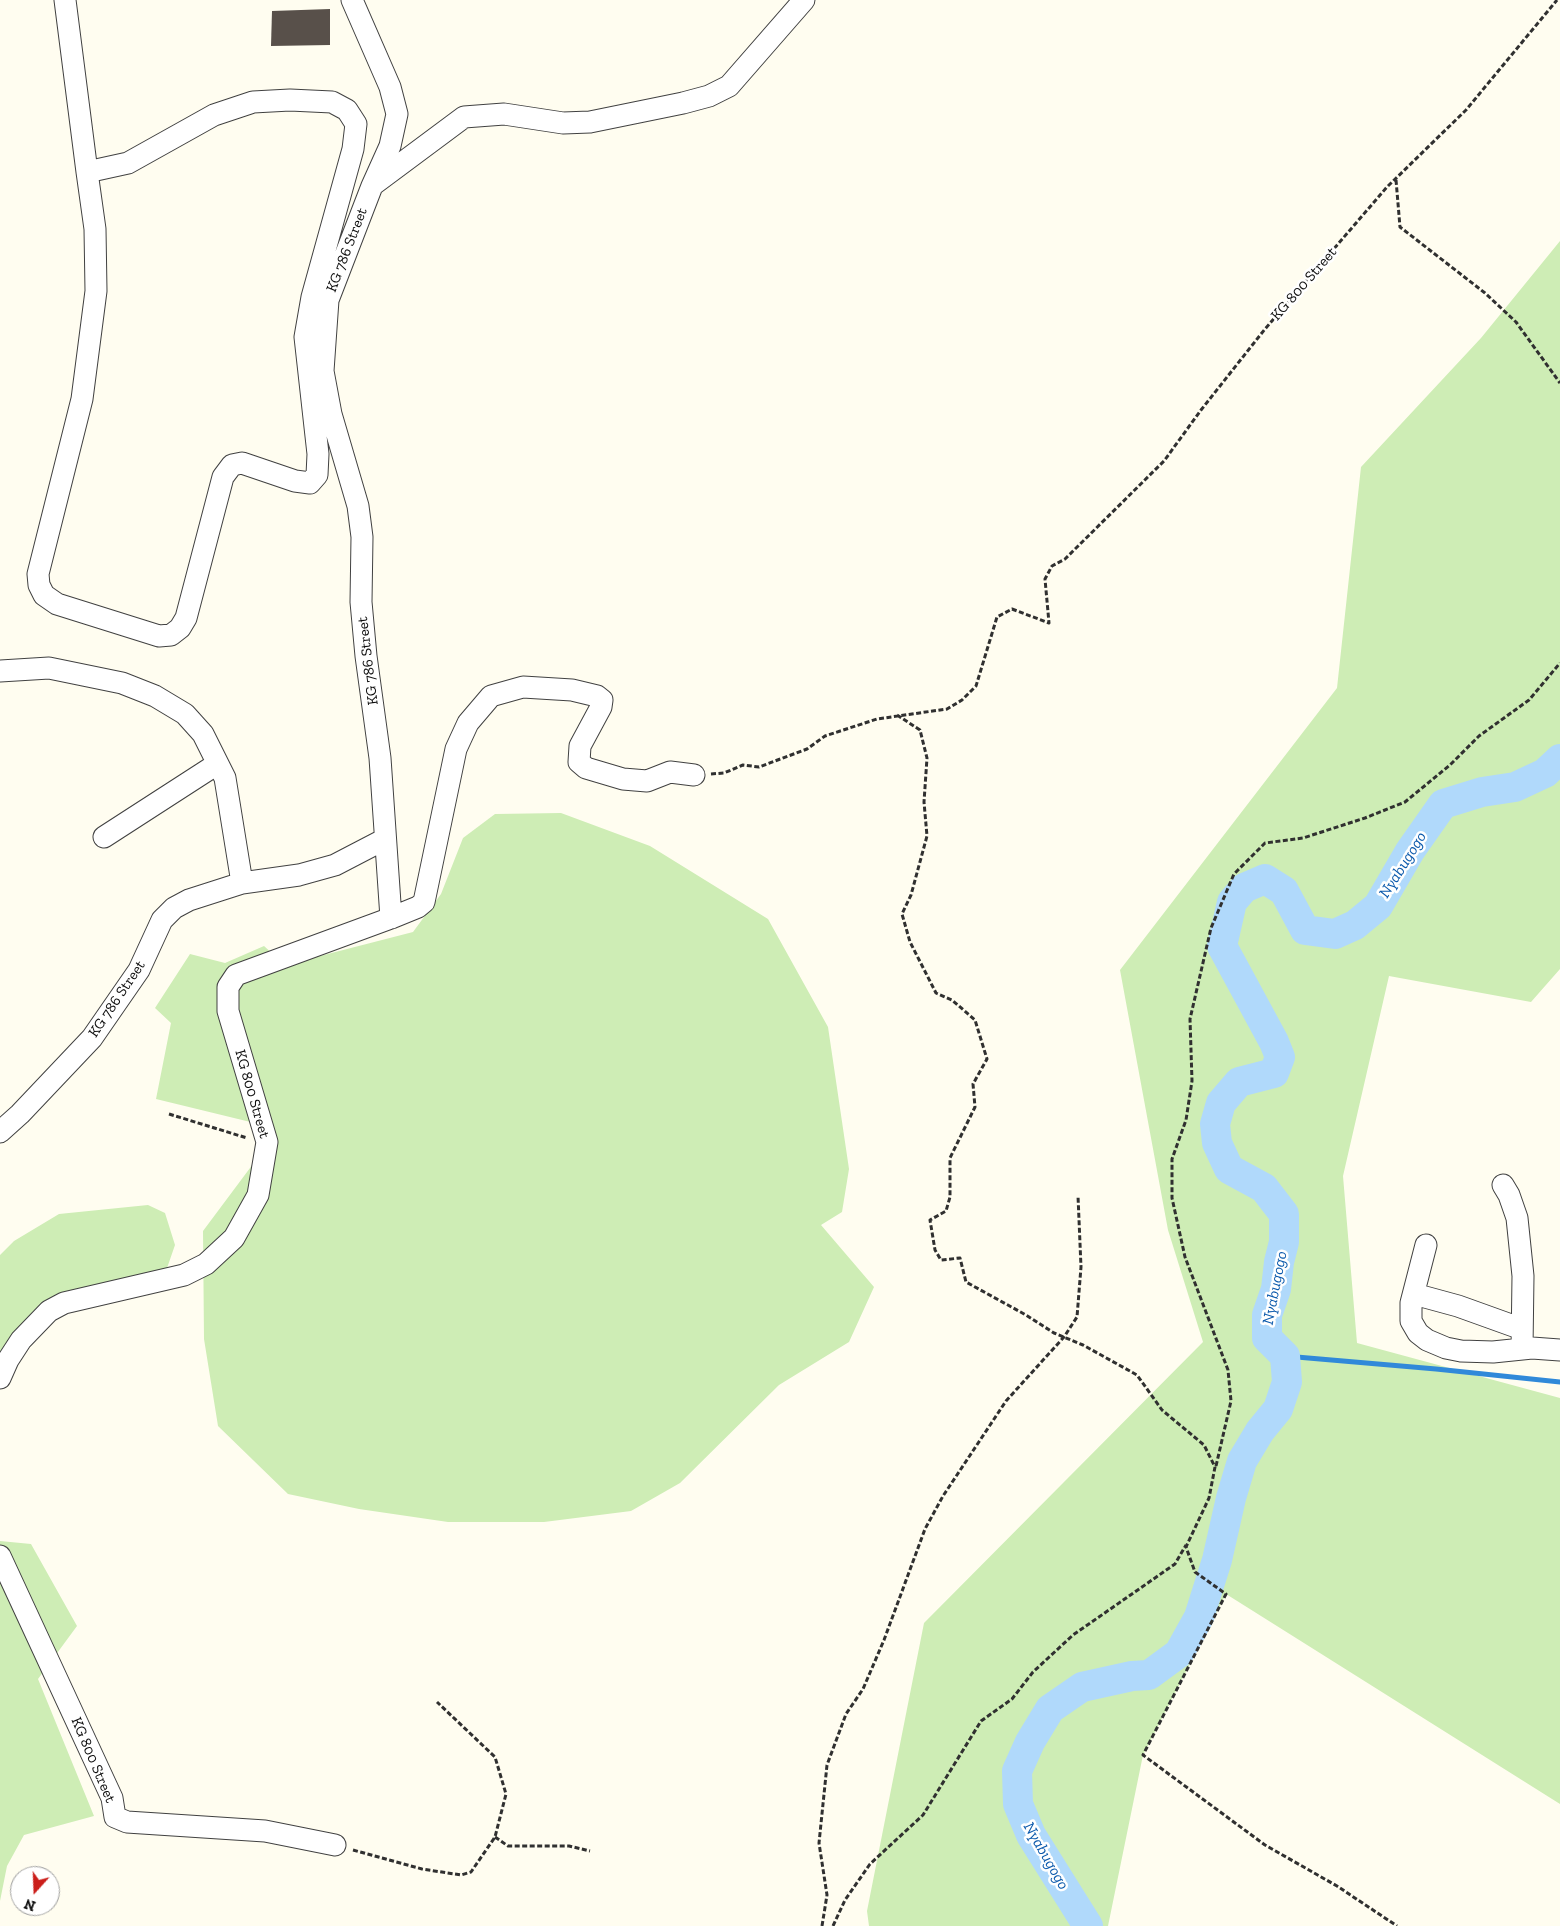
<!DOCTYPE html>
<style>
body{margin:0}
#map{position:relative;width:1560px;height:1926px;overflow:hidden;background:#fffdf0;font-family:"Zilla Slab",serif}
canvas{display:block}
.north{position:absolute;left:10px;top:1866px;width:50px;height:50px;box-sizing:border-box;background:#fff;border:1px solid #9f9f9f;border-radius:50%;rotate:200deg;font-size:14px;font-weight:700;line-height:20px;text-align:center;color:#0e0e0e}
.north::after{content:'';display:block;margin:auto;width:18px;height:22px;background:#cb1e1a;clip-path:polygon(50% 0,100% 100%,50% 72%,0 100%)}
</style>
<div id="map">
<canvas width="1560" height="1926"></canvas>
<div class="north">N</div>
</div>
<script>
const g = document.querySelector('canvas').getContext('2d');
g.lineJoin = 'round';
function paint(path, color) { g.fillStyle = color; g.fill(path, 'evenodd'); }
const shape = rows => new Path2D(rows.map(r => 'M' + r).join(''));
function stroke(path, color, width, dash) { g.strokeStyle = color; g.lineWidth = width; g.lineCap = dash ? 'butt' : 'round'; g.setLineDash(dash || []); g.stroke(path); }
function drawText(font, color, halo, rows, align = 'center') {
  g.font = font + ' "Zilla Slab",serif'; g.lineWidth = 5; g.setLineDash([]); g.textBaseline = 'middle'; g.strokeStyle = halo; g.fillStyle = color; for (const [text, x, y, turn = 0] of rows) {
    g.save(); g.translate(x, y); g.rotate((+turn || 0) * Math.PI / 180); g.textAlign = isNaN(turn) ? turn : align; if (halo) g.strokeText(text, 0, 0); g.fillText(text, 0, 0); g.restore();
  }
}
paint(shape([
 [1560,241,1560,969,1531,1002,1389,976,1343,1176,1357,1343,1560,1398,1560,1804,1226,1594,1143,1755,1108,1926,869,1926,867,1911,924,1623,1203,1342,1168,1230,1120,970,1337,688,1361,467,1481,338],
 [561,813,650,846,768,919,828,1027,849,1169,842,1212,821,1225,874,1287,849,1342,779,1385,680,1483,631,1511,544,1522,448,1522,359,1509,288,1494,218,1426,204,1339,203,1231,250,1168,275,1128,156,1099,171,1023,155,1008,190,954,225,963,264,946,285,965,413,932,441,894,463,838,495,814],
 [148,1205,165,1213,175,1245,166,1271,58,1295,0,1362,0,1255,14,1241,59,1214],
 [0,1541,31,1544,77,1626,38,1679,94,1816,24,1835,7,1866,0,1901]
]), '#ceedb5');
stroke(shape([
 [1285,1356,1436,1369,1560,1382]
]), '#3089d9', 5);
stroke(shape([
 [1088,1926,1031,1835,1018,1804,1017,1771,1030,1742,1050,1709,1082,1687,1132,1676,1149,1675,1179,1653,1199,1617,1217,1560,1231,1498,1242,1461,1260,1431,1278,1409,1287,1382,1285,1356,1267,1338,1267,1315,1276,1289,1279,1262,1284,1242,1284,1214,1264,1188,1229,1169,1217,1143,1215,1124,1221,1103,1239,1082,1274,1073,1280,1057,1274,1042,1222,946,1232,902,1244,888,1265,879,1284,891,1305,930,1335,934,1355,925,1378,906,1410,851,1443,804,1482,792,1515,787,1545,773,1560,759]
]), '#b0d9fb', 30);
paint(shape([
 [330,9,330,45,271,46,272,11]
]), '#58504a');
const minor = shape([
 [65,0,87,172,95,229,96,291,82,399,38,574,39,585,44,595,57,604,159,636,171,635,180,628,186,618,223,477,232,465,242,463,295,481,310,483,317,475,318,454,305,337,312,297,353,149,356,124,347,110,332,102,290,100,253,102,214,115,128,163,87,172],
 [352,0,390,87,397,114,390,146,372,186,328,300,323,371,331,414,358,506,362,537,361,602,366,656,380,758,391,918],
 [374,184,464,117,504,114,563,123,590,122,683,103,709,96,729,86,804,0],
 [0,671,49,668,122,683,155,696,185,714,203,734,225,778,242,883],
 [104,837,217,764],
 [0,1132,20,1114,92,1038,139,970,162,920,174,908,189,900,242,883,299,875,335,865,385,839],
 [1503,1185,1509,1195,1517,1218,1523,1276,1522,1349],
 [1426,1245,1411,1303,1411,1321,1418,1333,1427,1340,1446,1348,1461,1351,1493,1352,1532,1348,1560,1350],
 [1414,1294,1458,1306,1522,1329],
 [0,1378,8,1360,21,1340,49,1311,64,1303,184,1275,206,1264,234,1238,258,1195,267,1142,228,1011,228,987,236,975,391,918,418,907,424,902,456,749,468,723,491,696,523,687,572,690,597,696,602,700,601,707,580,746,579,762,586,768,623,779,647,781,670,772,694,775],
 [0,1556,112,1798,115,1817,127,1822,265,1831,335,1845]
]);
stroke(minor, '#414141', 23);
stroke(shape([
 [1396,180,1400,227,1485,293,1516,322,1560,383],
 [897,715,920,730,927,758,924,802,927,836,911,895,902,914,910,942,936,993,952,1000,975,1020,987,1059,973,1084,975,1107,950,1158,950,1197,946,1211,930,1220,935,1250,941,1260,960,1258,966,1282,1026,1315,1054,1333,1083,1345,1137,1375,1162,1410,1204,1445,1215,1467,1209,1498,1186,1547,1195,1572,1226,1594,1143,1755,1265,1845,1337,1886,1397,1926],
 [711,774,724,773,743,765,759,767,807,749,825,736,877,719,947,709,962,700,976,686,997,617,1012,609,1049,623,1045,579,1052,566,1065,559,1164,461,1201,410,1265,329,1387,187,1466,110,1557,0],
 [169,1114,247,1138],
 [1216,1466,1231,1401,1228,1370,1185,1257,1172,1198,1172,1159,1186,1120,1192,1081,1190,1019,1211,928,1234,874,1265,843,1303,838,1365,818,1405,802,1450,765,1479,736,1529,700,1560,663],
 [495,1837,508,1846,569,1846,590,1851],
 [353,1850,422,1869,461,1875,471,1872,495,1837,506,1794,495,1757,437,1702],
 [822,1926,827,1895,819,1843,827,1765,846,1714,863,1689,884,1640,925,1529,943,1496,1006,1401,1064,1337,1077,1317,1081,1267,1078,1196],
 [833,1926,845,1900,870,1864,923,1815,981,1721,1012,1699,1033,1672,1073,1635,1175,1564,1186,1545]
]), '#303030', 3, [5, 2.5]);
stroke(minor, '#fff', 21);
drawText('15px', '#0e0e0e', '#fff', [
 ["KG 786 Street",347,250,-69],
 ["KG 800 Street",1304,284,-49],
 ["KG 786 Street",368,661,-97],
 ["KG 786 Street",117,999,-56],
 ["KG 800 Street",252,1094,74],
 ["KG 800 Street",93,1760,67]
]);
drawText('italic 16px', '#0c5aac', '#fff', [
 ["Nyabugogo",1403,865,-58],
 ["Nyabugogo",1275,1288,-79],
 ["Nyabugogo",1046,1856,60]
]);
</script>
